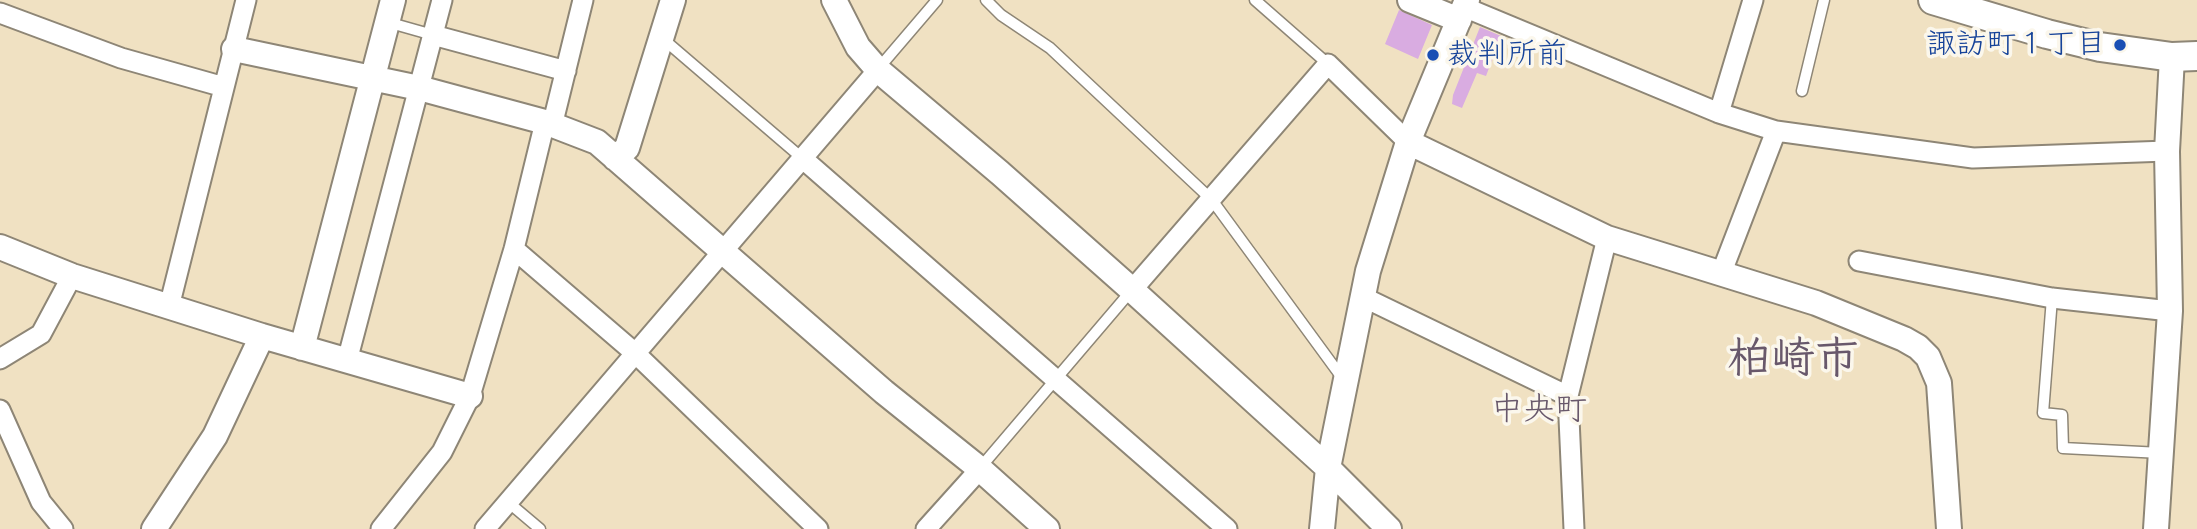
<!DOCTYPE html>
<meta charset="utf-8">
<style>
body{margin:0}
canvas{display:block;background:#f0e1c2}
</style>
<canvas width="2197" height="529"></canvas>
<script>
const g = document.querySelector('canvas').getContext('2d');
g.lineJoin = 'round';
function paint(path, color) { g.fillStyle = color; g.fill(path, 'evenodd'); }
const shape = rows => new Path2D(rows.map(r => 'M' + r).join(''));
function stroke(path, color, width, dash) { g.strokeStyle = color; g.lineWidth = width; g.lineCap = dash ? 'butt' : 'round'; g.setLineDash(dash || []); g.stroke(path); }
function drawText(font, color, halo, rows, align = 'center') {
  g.font = font + ' Caveat,"Klee One",sans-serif'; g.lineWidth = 7; g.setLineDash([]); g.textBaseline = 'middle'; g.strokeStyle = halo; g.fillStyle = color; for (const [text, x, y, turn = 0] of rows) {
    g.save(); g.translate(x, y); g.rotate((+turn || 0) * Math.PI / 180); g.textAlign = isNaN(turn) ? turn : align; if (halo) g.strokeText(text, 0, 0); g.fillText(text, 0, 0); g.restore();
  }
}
paint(shape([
 [1399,10,1432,25,1418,59,1385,44],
 [1480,27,1501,36,1486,76,1477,73,1462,108,1452,104,1453,95]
]), '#d9ace1');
const service = shape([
 [986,0,1001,15,1050,48,1212,200,1343,379],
 [1255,0,1328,64],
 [387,22,433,35],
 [662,38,802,158],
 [878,69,937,0],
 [1802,91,1824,0],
 [2052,298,2043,413,2062,415,2063,448,2161,453],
 [980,468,1131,291],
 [508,502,540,529]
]);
const minor = shape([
 [1464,7,1719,113,1776,131,1721,274],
 [0,13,121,58,224,87],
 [433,35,566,71],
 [1719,113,1753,0],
 [552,126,583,0],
 [1776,131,1973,158,2167,151],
 [802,158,1227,529],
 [514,249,635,353,818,529],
 [1859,261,2052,298,2170,311],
 [1132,290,1328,64,1408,142],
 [1363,297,1568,396],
 [169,307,246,0],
 [0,359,41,334,72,276],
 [347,361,442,0],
 [0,410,41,502,63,529],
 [381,529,442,452,470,396,514,249,545,122],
 [485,529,878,70],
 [926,529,980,469],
 [1574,529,1568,396,1607,238]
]);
const tertiary = shape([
 [834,0,858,47,878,70,1000,173,1132,290,1328,468,1389,529],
 [1410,0,1459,20],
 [234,49,419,88,545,122,597,142,884,392,980,469,1047,529],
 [1408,142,1607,238,1816,303,1904,339,1918,347,1928,357,1939,383,1949,529],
 [615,158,627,148,673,0],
 [0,247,72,276,262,336,470,396],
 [302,348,393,0],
 [154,529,215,436,262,336],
 [1322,529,1328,468,1368,271,1408,142,1467,0],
 [2156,529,2170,311,2167,151,2172,57]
]);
const secondary = shape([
 [1933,0,2047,34,2100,47,2172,57,2197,56]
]);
stroke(service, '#8e8676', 13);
stroke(minor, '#8e8676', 23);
stroke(tertiary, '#8e8676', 28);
stroke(secondary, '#8e8676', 32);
stroke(service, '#fff', 10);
stroke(minor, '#fff', 19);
stroke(tertiary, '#fff', 24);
stroke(secondary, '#fff', 28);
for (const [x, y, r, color] of [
 [2120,45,7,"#1a4fb4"],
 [1433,55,7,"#1a4fb4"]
]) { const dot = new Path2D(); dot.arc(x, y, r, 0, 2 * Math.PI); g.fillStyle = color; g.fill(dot); stroke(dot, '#fbf7ec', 2.5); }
drawText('30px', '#164399', '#fbf7ec', [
 ["諏訪町１丁目",2106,45],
 ["裁判所前",1447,55,"left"]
], 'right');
drawText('32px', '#68586b', '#fbf7ec', [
 ["中央町",1539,411]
]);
drawText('bold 44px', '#68586b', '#fbf7ec', [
 ["柏崎市",1793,360]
]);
</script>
